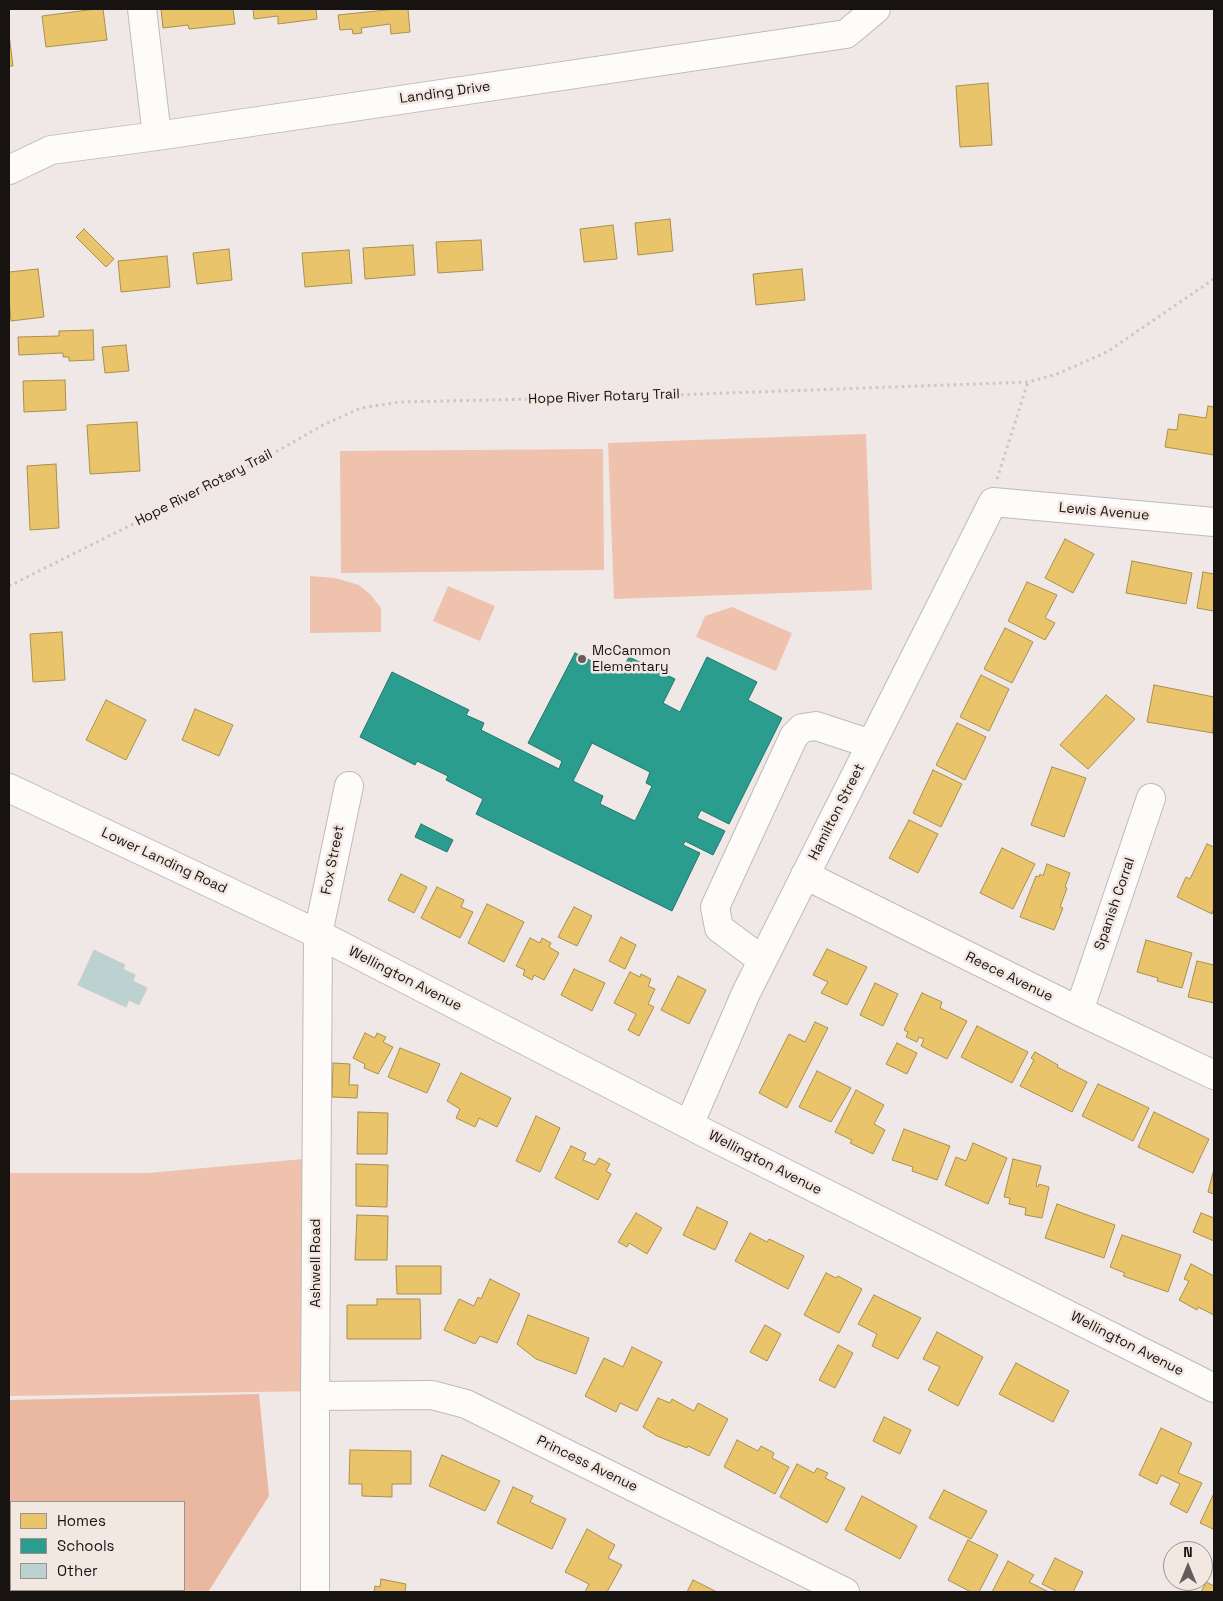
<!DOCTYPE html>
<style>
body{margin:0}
#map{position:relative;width:1223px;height:1601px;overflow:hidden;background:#efe8e6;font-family:"Space Grotesk",sans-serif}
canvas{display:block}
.frame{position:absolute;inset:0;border:10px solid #171311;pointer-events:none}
.legend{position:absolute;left:10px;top:1501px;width:175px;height:90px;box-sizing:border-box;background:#f3e7e2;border:1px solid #9b928e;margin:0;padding:6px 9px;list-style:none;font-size:15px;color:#171311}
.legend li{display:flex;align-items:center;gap:10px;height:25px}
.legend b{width:25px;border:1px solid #9b928e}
.north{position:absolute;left:1163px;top:1541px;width:50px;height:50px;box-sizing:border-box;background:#f3e7e2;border:1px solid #9b928e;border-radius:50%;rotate:0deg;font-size:14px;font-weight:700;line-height:20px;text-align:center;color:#171311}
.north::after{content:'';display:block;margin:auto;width:18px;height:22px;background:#635e5c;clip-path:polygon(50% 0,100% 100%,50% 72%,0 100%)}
</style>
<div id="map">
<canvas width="1223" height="1601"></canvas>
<div class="frame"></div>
<ul class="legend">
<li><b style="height:14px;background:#e9c46a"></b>Homes</li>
<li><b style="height:14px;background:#2a9d8f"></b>Schools</li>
<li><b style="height:14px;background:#bcd2d1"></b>Other</li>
</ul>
<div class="north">N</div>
</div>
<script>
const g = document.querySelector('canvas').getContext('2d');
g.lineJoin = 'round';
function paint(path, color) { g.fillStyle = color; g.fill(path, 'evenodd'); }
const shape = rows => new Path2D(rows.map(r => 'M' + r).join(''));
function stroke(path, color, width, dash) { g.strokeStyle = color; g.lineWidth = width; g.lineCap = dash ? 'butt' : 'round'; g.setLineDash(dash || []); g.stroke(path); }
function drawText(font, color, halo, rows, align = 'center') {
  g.font = font + ' "Space Grotesk",sans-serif'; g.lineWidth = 5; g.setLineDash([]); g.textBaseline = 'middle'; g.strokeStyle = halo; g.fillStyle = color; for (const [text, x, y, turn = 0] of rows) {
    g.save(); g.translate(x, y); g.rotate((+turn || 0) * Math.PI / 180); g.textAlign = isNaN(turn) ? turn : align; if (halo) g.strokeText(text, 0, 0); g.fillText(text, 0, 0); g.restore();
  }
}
paint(shape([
 [866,434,872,590,614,599,608,443],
 [603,449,604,570,341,573,340,451],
 [310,576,335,578,359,585,370,594,381,608,381,632,310,633],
 [448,586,495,606,480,641,433,621],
 [732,607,792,633,776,671,696,637,705,616],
 [314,1158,318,1391,9,1396,9,1173,148,1173]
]), '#efc2ae');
paint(shape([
 [259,1394,269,1496,208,1592,9,1592,9,1400],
 [11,1502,184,1502,184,1590,11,1590]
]), '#eab8a1');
const homes = shape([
 [96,9,103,9,107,40,46,47,42,16,96,9],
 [161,9,233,9,235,24,189,29,188,25,163,28,161,9],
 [253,9,316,9,317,19,278,24,278,16,254,19,253,9],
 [396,9,408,9,410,32,391,34,390,24,361,28,362,33,353,34,352,29,340,30,338,15,396,9],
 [9,34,13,66,9,66,9,34],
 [988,83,992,145,960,147,956,86,988,83],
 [670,219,673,251,638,255,635,223,670,219],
 [613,225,617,259,584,262,580,229,613,225],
 [84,229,114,259,106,267,76,237,84,229],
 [481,240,483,270,438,273,436,242,481,240],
 [413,245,415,275,365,279,363,248,413,245],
 [229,249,232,280,197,284,193,253,229,249],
 [349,250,352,283,305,287,302,253,349,250],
 [167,256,170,287,121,292,118,261,167,256],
 [38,269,44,317,11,321,9,298,9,272,38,269],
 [802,269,805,300,756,305,753,274,802,269],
 [93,330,94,360,69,361,69,357,63,357,63,353,19,355,18,337,59,336,59,331,93,330],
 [126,345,129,371,105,373,102,347,126,345],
 [65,380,66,410,24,412,23,381,65,380],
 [1208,406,1214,407,1214,455,1165,447,1168,429,1177,430,1179,414,1206,418,1208,406],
 [137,422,140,471,90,474,87,425,137,422],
 [56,464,59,528,30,530,27,466,56,464],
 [1065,539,1094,554,1073,593,1045,578,1065,539],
 [1132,561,1192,573,1186,604,1126,593,1132,561],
 [1203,572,1214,574,1214,611,1197,608,1203,572],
 [1027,582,1057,595,1045,618,1055,623,1045,640,1008,621,1027,582],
 [1005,628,1033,642,1012,683,984,669,1005,628],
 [62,632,65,680,33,682,30,634,62,632],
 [981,675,1009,689,989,731,960,717,981,675],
 [1154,685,1214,697,1213,733,1147,722,1154,685],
 [1106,695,1135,719,1088,769,1060,745,1106,695],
 [106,700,146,720,126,760,86,740,106,700],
 [195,709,233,725,219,756,182,740,195,709],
 [957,723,986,737,965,780,936,765,957,723],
 [1052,767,1086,778,1064,837,1031,825,1052,767],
 [933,770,962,784,941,827,913,813,933,770],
 [909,820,938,834,918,873,889,858,909,820],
 [1207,844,1214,847,1214,908,1212,914,1177,897,1186,877,1190,879,1207,844],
 [1002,848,1035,864,1013,909,980,893,1002,848],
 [1047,864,1070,873,1065,887,1067,888,1060,907,1063,908,1054,930,1020,917,1036,876,1039,877,1040,874,1043,876,1047,864],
 [401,874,427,887,414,913,388,900,401,874],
 [437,887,464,900,461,907,473,912,460,938,421,918,437,887],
 [487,904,524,922,504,962,468,943,487,904],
 [574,907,592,916,577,946,558,937,574,907],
 [621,937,636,945,625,969,609,961,621,937],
 [530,938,540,943,542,938,551,943,549,947,559,953,544,980,534,975,532,980,523,975,525,970,516,966,530,938],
 [1146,940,1192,953,1182,988,1157,981,1158,978,1137,972,1146,940],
 [827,949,867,967,847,1005,821,993,828,982,813,975,827,949],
 [1197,961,1214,965,1214,1003,1188,997,1197,961],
 [574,969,605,983,592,1011,561,995,574,969],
 [630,972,640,977,641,974,651,979,648,986,655,989,648,1004,654,1007,639,1036,628,1030,636,1014,614,1003,630,972],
 [678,976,706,990,689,1024,661,1010,678,976],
 [875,983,898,994,883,1026,860,1015,875,983],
 [922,993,942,1002,940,1008,967,1021,947,1059,921,1046,924,1039,919,1037,917,1042,906,1037,908,1032,904,1030,922,993],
 [815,1022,828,1028,787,1108,759,1093,789,1034,805,1042,815,1022],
 [977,1026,1028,1052,1012,1083,961,1057,977,1026],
 [365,1033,375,1038,377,1033,386,1037,383,1042,393,1047,378,1074,364,1068,365,1064,353,1058,365,1033],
 [897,1043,917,1053,907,1074,886,1064,897,1043],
 [400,1048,440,1064,427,1093,388,1077,400,1048],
 [1035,1052,1058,1065,1057,1067,1087,1082,1072,1112,1020,1086,1034,1060,1031,1058,1035,1052],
 [333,1063,350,1064,349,1085,358,1085,357,1098,332,1097,333,1063],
 [817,1071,851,1088,831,1122,799,1107,817,1071],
 [461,1073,511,1098,497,1127,479,1118,475,1127,456,1118,460,1109,447,1101,461,1073],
 [1098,1084,1149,1108,1133,1141,1082,1116,1098,1084],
 [856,1090,884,1105,874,1124,885,1130,873,1154,850,1143,852,1140,835,1132,856,1090],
 [358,1112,388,1113,387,1154,357,1154,358,1112],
 [1154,1112,1209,1139,1193,1173,1138,1147,1154,1112],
 [536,1116,560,1128,540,1172,516,1161,536,1116],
 [904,1129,950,1146,937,1180,912,1171,913,1167,892,1160,904,1129],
 [973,1143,1007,1158,988,1204,945,1185,956,1157,966,1161,973,1143],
 [571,1146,586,1153,583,1160,593,1164,595,1165,599,1158,610,1164,606,1171,611,1174,598,1200,555,1178,571,1146],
 [1013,1159,1041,1166,1036,1186,1038,1187,1039,1184,1049,1187,1042,1218,1025,1215,1026,1208,1009,1204,1010,1198,1004,1197,1013,1159],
 [356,1164,388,1165,387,1207,356,1206,356,1164],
 [1214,1169,1214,1194,1208,1192,1214,1169],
 [1057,1204,1115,1225,1104,1258,1045,1238,1057,1204],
 [697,1207,728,1222,715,1250,683,1235,697,1207],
 [636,1213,662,1228,647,1254,629,1243,627,1247,618,1242,636,1213],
 [1201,1213,1214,1218,1214,1241,1193,1232,1201,1213],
 [357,1215,388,1216,387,1260,355,1260,357,1215],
 [750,1233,767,1242,769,1239,804,1256,788,1289,735,1261,750,1233],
 [1122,1235,1181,1255,1168,1292,1123,1276,1125,1273,1110,1267,1122,1235],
 [1191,1264,1214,1276,1214,1315,1198,1307,1197,1310,1179,1300,1189,1281,1184,1279,1191,1264],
 [396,1266,441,1266,441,1294,397,1294,396,1266],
 [826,1273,836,1278,838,1276,862,1289,839,1333,804,1315,826,1273],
 [490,1279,520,1294,497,1343,480,1336,475,1344,444,1330,459,1299,474,1306,478,1297,481,1299,490,1279],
 [874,1295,921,1318,898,1359,872,1346,877,1334,858,1324,874,1295],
 [377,1299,420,1299,421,1339,347,1339,347,1305,377,1305,377,1299],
 [528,1315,589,1338,576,1374,536,1359,517,1344,528,1315],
 [765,1325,781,1334,767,1361,750,1352,765,1325],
 [937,1332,983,1357,958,1406,928,1390,940,1367,923,1359,937,1332],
 [838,1345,853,1353,835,1388,819,1380,838,1345],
 [632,1347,662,1362,637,1411,620,1403,616,1412,585,1396,604,1358,623,1367,632,1347],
 [1016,1363,1069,1391,1053,1422,999,1394,1016,1363],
 [658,1398,670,1403,672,1399,694,1411,698,1403,728,1419,709,1456,688,1446,687,1448,657,1436,643,1427,658,1398],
 [884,1417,911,1430,900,1454,873,1441,884,1417],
 [1161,1428,1192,1443,1178,1473,1202,1483,1187,1513,1170,1504,1180,1484,1161,1475,1157,1484,1139,1475,1161,1428],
 [737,1440,758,1451,761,1446,774,1453,772,1458,789,1467,775,1494,724,1467,737,1440],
 [350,1450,411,1451,411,1484,392,1484,392,1497,362,1496,362,1484,349,1484,350,1450],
 [442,1455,500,1481,485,1511,429,1486,442,1455],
 [797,1464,814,1473,817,1468,828,1473,825,1478,845,1488,827,1523,780,1497,797,1464],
 [513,1487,533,1496,530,1502,566,1519,552,1549,497,1523,513,1487],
 [944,1490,987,1511,971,1539,929,1518,944,1490],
 [1214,1493,1214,1527,1213,1529,1200,1523,1214,1493],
 [862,1496,917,1526,900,1559,845,1530,862,1496],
 [587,1529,615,1545,608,1558,622,1565,607,1592,585,1592,589,1584,565,1572,587,1529],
 [968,1540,998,1555,979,1592,971,1592,948,1580,968,1540],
 [1055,1558,1083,1572,1073,1592,1058,1592,1042,1584,1055,1558],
 [1008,1561,1034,1575,1029,1582,1049,1592,992,1592,1008,1561],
 [381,1579,406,1584,405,1592,374,1592,375,1586,380,1587,381,1579],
 [693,1580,717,1592,687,1592,693,1580],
 [1206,1582,1214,1586,1214,1592,1201,1592,1206,1582]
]);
paint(homes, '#e9c46a');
stroke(homes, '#aa8f4f', 1);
const schools = shape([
 [575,653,620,675,629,657,675,679,663,703,680,712,707,657,757,682,748,700,782,718,729,824,701,810,697,818,725,831,713,855,685,841,683,845,700,853,672,911,476,814,483,799,446,780,448,776,417,761,415,765,360,737,392,672,469,710,466,715,484,723,481,730,559,769,562,761,528,743,575,653],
 [592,743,650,772,646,783,652,786,635,821,600,804,603,796,573,781,592,743],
 [421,824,453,840,447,852,415,837,421,824]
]);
paint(schools, '#2a9d8f');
stroke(schools, '#247469', 1);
const building = shape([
 [94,950,125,965,123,969,135,975,133,981,147,988,139,1005,129,1000,126,1007,78,985,94,950]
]);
paint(building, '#bcd2d1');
stroke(building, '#cccbca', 1);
const minor = shape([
 [142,9,157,136],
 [9,170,51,150,157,136,846,34,876,9],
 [9,788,318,934,707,1134,1214,1388],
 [805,875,1079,1011,1214,1075],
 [762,960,719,928,715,907,794,736,802,728,816,726,871,744],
 [1079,1011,1151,798],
 [689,1125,746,993,993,502,1214,522],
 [315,1396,432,1395,466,1404,845,1592],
 [315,1592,315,1396,318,934,349,786]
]);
stroke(minor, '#c0bab8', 30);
stroke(shape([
 [997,479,1028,382],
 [9,586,265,458,325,424,361,408,400,402,620,397,1028,382,1057,374,1107,352,1214,279]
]), '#cac7c6', 3, [2.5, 4]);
stroke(minor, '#fdfcfb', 28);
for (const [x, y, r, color] of [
 [582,659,5,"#635e5c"]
]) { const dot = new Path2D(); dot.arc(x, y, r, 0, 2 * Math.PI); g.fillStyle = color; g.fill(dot); stroke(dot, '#f3e7e2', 2); }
drawText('14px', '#171311', '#f3e7e2', [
 ["Landing Drive",445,93,-8],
 ["Hope River Rotary Trail",604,397,-2],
 ["Hope River Rotary Trail",204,488,-27],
 ["Lewis Avenue",1104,512,5],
 ["Hamilton Street",837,812,-63],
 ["Fox Street",333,860,-79],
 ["Lower Landing Road",164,861,25],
 ["Spanish Corral",1115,904,-71],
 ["Reece Avenue",1009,977,26],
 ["Wellington Avenue",405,979,27],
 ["Wellington Avenue",765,1163,27],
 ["Ashwell Road",316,1263,-90],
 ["Wellington Avenue",1127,1344,27],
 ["Princess Avenue",587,1464,26]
]);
drawText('14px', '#171311', '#f3e7e2', [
 ["McCammon",592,651],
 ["Elementary",592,667]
], 'left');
</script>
